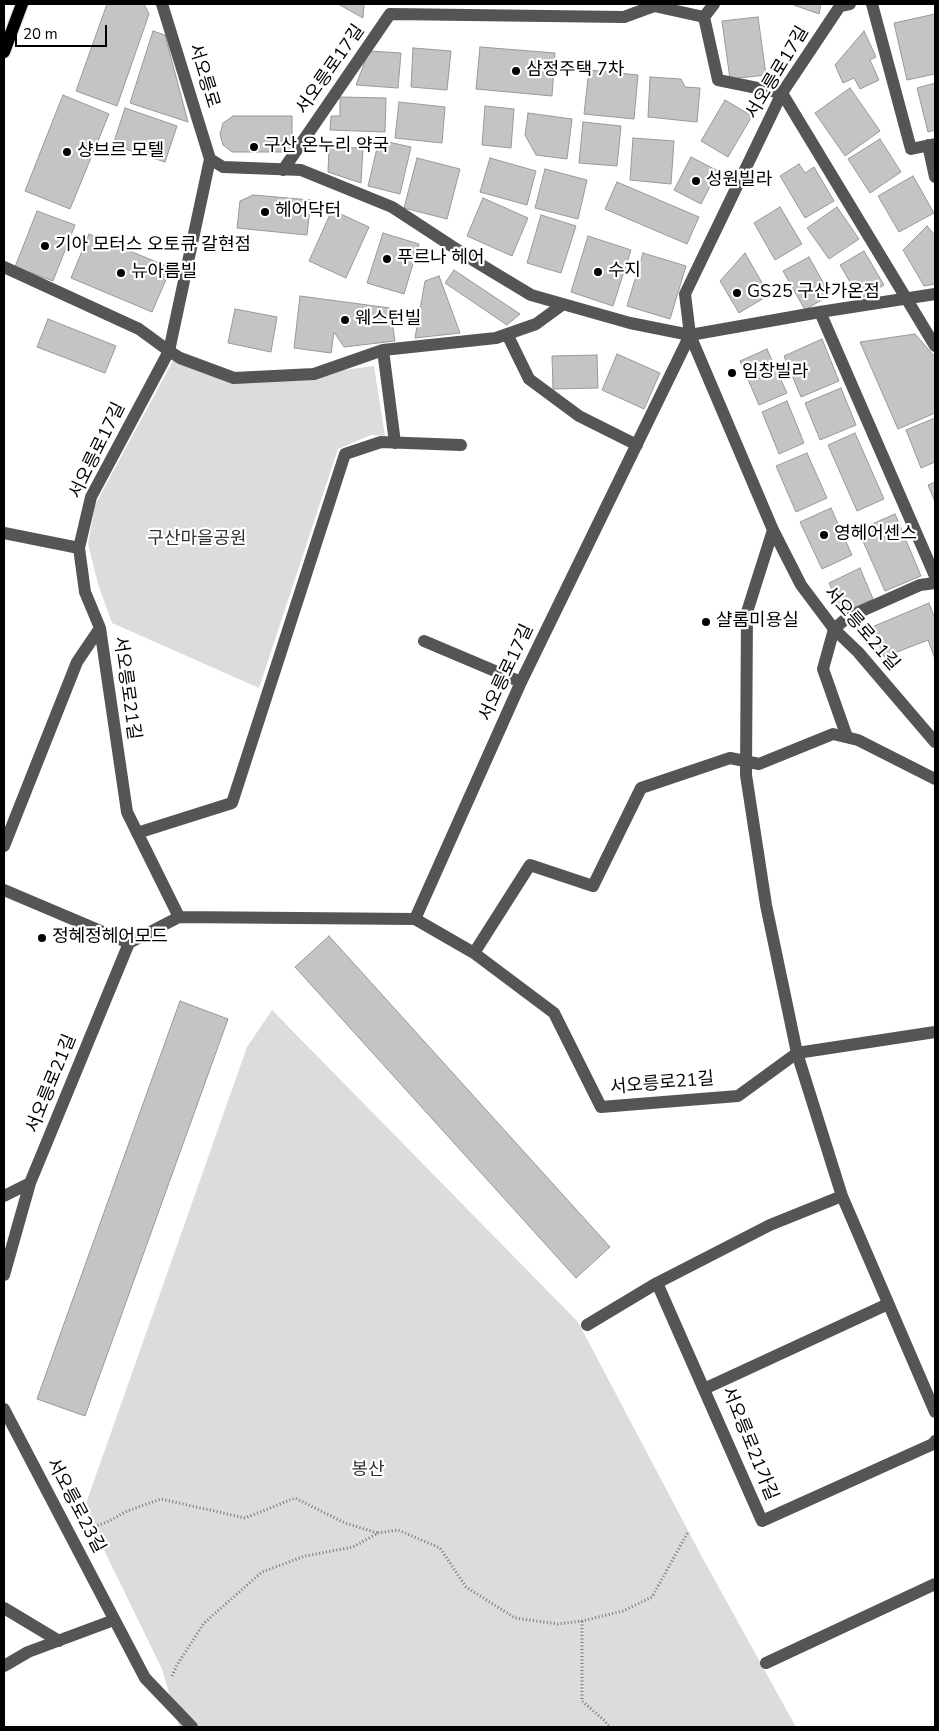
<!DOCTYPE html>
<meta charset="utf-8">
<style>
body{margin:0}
#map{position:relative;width:939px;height:1731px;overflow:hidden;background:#fff;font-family:"Nunito Sans",sans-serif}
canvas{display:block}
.frame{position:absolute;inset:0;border:5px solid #000;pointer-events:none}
.scale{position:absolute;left:15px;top:25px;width:92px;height:22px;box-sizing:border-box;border:2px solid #000;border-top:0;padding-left:6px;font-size:15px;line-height:18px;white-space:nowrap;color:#000;-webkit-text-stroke:4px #fff;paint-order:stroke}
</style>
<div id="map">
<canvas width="939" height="1731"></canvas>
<div class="frame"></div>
<div class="scale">20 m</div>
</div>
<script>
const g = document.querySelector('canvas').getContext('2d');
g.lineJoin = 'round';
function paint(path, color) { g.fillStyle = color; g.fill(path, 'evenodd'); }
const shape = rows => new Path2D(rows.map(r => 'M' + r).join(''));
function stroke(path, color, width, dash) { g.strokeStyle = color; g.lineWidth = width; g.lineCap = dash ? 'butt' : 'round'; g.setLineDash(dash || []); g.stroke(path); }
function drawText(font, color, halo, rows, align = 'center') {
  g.font = font + ' "Nunito Sans","Noto Sans KR",sans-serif'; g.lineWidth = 4.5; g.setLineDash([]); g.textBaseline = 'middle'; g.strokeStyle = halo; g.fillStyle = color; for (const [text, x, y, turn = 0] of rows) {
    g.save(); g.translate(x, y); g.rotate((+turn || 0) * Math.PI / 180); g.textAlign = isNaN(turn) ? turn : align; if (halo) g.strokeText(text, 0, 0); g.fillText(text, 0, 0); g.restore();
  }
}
paint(shape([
 [174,359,234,378,314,374,374,366,385,436,371,435,338,449,259,688,112,623,98,584,88,544,95,505],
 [272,1010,578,1322,702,1557,796,1727,179,1727,162,1669,84,1509,247,1047]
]), '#dcdcdc');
const building = shape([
 [107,4,144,4,149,14,117,106,76,91,107,4],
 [338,4,364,4,363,18,338,4],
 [791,4,821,4,819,14,791,4],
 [935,14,935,74,907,80,894,23,935,14],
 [758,17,766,75,730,79,722,21,758,17],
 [153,31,165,35,188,122,130,103,153,31],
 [864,31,876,57,870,60,879,80,860,89,854,78,843,83,835,65,864,31],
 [480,47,555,53,552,96,476,89,480,47],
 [413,48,451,51,447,90,411,87,413,48],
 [369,51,401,53,398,88,356,85,369,51],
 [589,70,638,75,634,119,584,114,589,70],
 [650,77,681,79,685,87,700,88,697,122,648,117,650,77],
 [935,83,935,130,928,132,917,88,935,83],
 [850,88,880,131,845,156,815,113,850,88],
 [63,95,109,114,70,209,25,191,63,95],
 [340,97,386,98,385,132,330,130,331,116,340,116,340,97],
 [725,100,752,116,728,157,701,141,725,100],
 [399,102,445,107,442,143,395,138,399,102],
 [485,106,514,109,511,148,482,145,485,106],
 [125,108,177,126,165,162,113,145,125,108],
 [528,113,572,119,567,159,536,155,525,135,528,113],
 [233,116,292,116,292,152,232,152,223,145,220,134,223,123,233,116],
 [583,122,621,126,617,166,579,163,583,122],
 [633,138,674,141,671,184,630,180,633,138],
 [880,139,901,172,870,193,848,159,880,139],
 [379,140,411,147,400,194,368,186,379,140],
 [329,147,363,148,361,183,328,172,329,147],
 [691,157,718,171,701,204,674,190,691,157],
 [417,158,460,169,447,219,404,208,417,158],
 [490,158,536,171,527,205,480,192,490,158],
 [799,164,805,173,814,167,834,201,805,218,780,176,799,164],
 [545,169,587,180,578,219,535,208,545,169],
 [913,176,934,213,899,232,878,196,913,176],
 [617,182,699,217,687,244,605,209,617,182],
 [253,195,311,200,307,235,237,228,240,201,253,195],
 [483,198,528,218,512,256,467,236,483,198],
 [780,207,802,244,775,260,754,223,780,207],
 [837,207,859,239,829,259,807,228,837,207],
 [332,210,369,227,346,278,309,261,332,210],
 [37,211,75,225,53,281,15,267,37,211],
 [541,215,576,226,561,273,527,263,541,215],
 [927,226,935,235,935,284,924,286,903,250,927,226],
 [383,233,419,244,404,294,367,283,383,233],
 [89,234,171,268,152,312,71,278,89,234],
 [588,236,631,250,613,306,571,292,588,236],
 [864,251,884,285,860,299,840,265,864,251],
 [643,253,686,266,670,319,627,306,643,253],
 [745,253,769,295,739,313,720,281,745,253],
 [809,257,830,295,805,310,783,271,809,257],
 [454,270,520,314,507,325,445,283,454,270],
 [439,276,460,333,415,338,425,281,439,276],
 [300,296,390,308,395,341,344,347,334,332,331,353,294,348,300,296],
 [235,309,277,317,271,352,228,343,235,309],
 [48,319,116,346,105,373,37,347,48,319],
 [915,334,935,357,935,413,898,429,860,342,915,334],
 [822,339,839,381,801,397,784,356,822,339],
 [767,349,787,393,759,405,740,361,767,349],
 [617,354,660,373,644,409,602,390,617,354],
 [597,355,598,388,553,389,552,356,597,355],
 [841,388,856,425,820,440,805,403,841,388],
 [787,401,804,443,779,454,762,412,787,401],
 [935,418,935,462,921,468,906,430,935,418],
 [855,433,884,499,857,511,828,445,855,433],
 [807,453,827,498,796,512,776,466,807,453],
 [935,482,935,502,928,485,935,482],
 [831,508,852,555,822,569,800,522,831,508],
 [895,514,921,576,885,591,858,530,895,514],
 [860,568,873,599,842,613,829,583,860,568],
 [929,603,935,619,935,659,928,640,884,657,872,627,929,603],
 [329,936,610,1247,576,1278,295,967,329,936],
 [180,1001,228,1019,85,1416,37,1399,180,1001]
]);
paint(building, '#c4c4c4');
stroke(building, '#999', 1);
const major = shape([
 [4,52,22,4]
]);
stroke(major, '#dbdbdb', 14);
stroke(shape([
 [91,1528,107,1522,127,1511,161,1499,245,1518,295,1498,345,1523,378,1533],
 [582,1621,582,1701,605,1721,609,1727],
 [172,1676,177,1665,204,1623,262,1572,305,1556,353,1547,378,1533,398,1530,440,1548,466,1587,515,1618,558,1624,582,1621,623,1611,652,1597,688,1532]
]), '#777', 3, [1, 2.5]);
stroke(shape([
 [162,4,210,159,169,351,91,497,79,548,85,592,100,628,127,812,179,917],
 [850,4,840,6,782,93,685,294,690,335,773,530,801,585,834,629,858,652,935,742],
 [872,4,911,149,935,144],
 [390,14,624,17,654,6,704,17,714,4],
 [704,17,718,80,782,93,935,346],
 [928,145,935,177],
 [210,159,223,167,301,170,392,207,473,260,531,295,630,323,690,335,820,312,935,294],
 [283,170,390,14],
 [4,267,139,329,169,351,180,358,234,378,314,374,383,350,496,338,536,324,562,305],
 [820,312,935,576],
 [507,334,529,379,579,416,637,445],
 [383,350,395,443],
 [773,530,747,612,746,775,766,905,797,1053,842,1196,935,1412],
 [4,533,79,548],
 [424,641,521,682],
 [847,737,823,669,834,629,848,617,920,585,935,583],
 [137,833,232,803,345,454,381,442,461,445],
 [4,846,77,662,100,628],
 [4,890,129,943],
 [415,919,521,682,690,335],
 [474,953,530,865,593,886,641,788,730,758,759,764,833,734,858,740,935,779],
 [4,1196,30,1183],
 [4,1275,30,1183,129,943,179,917,415,919,474,953,554,1013,601,1107,738,1096,797,1053,935,1032],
 [657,1283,762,1521,933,1444,935,1441],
 [587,1325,657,1283,770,1225,842,1196],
 [704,1389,888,1304],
 [4,1409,145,1678,192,1727],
 [4,1608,59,1641],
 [766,1663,935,1584],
 [4,1666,28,1652,114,1620]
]), '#555', 12);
stroke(major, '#000', 12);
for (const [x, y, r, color] of [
 [516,71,5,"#000"],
 [254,147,5,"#000"],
 [67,152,5,"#000"],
 [696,181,5,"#000"],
 [265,212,5,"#000"],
 [45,246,5,"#000"],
 [387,259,5,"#000"],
 [598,272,5,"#000"],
 [121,273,5,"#000"],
 [737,293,5,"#000"],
 [345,320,5,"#000"],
 [732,373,5,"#000"],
 [824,535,5,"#000"],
 [706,622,5,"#000"],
 [42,938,5,"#000"]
]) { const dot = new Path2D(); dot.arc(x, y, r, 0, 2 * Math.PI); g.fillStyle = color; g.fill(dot); stroke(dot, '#fff', 2); }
drawText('18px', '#000', '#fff', [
 ["서오릉로17길",331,70,-55],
 ["서오릉로17길",778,73,-59],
 ["서오릉로",203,76,73],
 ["서오릉로17길",98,451,-64],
 ["서오릉로21길",861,629,49],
 ["서오릉로17길",507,673,-65],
 ["서오릉로21길",126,688,82],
 ["서오릉로21길",52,1084,-68],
 ["서오릉로21길",662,1084,-5],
 ["서오릉로21가길",749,1444,68],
 ["서오릉로23길",75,1506,62]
]);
drawText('18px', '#000', '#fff', [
 ["삼정주택 7차",526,71],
 ["구산 온누리 약국",264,147],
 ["샹브르 모텔",77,152],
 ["성원빌라",706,181],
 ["헤어닥터",275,212],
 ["기아 모터스 오토큐 갈현점",55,246],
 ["푸르나 헤어",397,259],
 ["수지",608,272],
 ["뉴아름빌",131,273],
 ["GS25 구산가온점",747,293],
 ["웨스턴빌",355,320],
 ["임창빌라",742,373],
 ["영헤어센스",834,535],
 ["샬롬미용실",716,622],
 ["정혜정헤어모드",52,938]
], 'left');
drawText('18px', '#333', '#fff', [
 ["구산마을공원",197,540],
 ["봉산",368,1471]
]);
</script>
